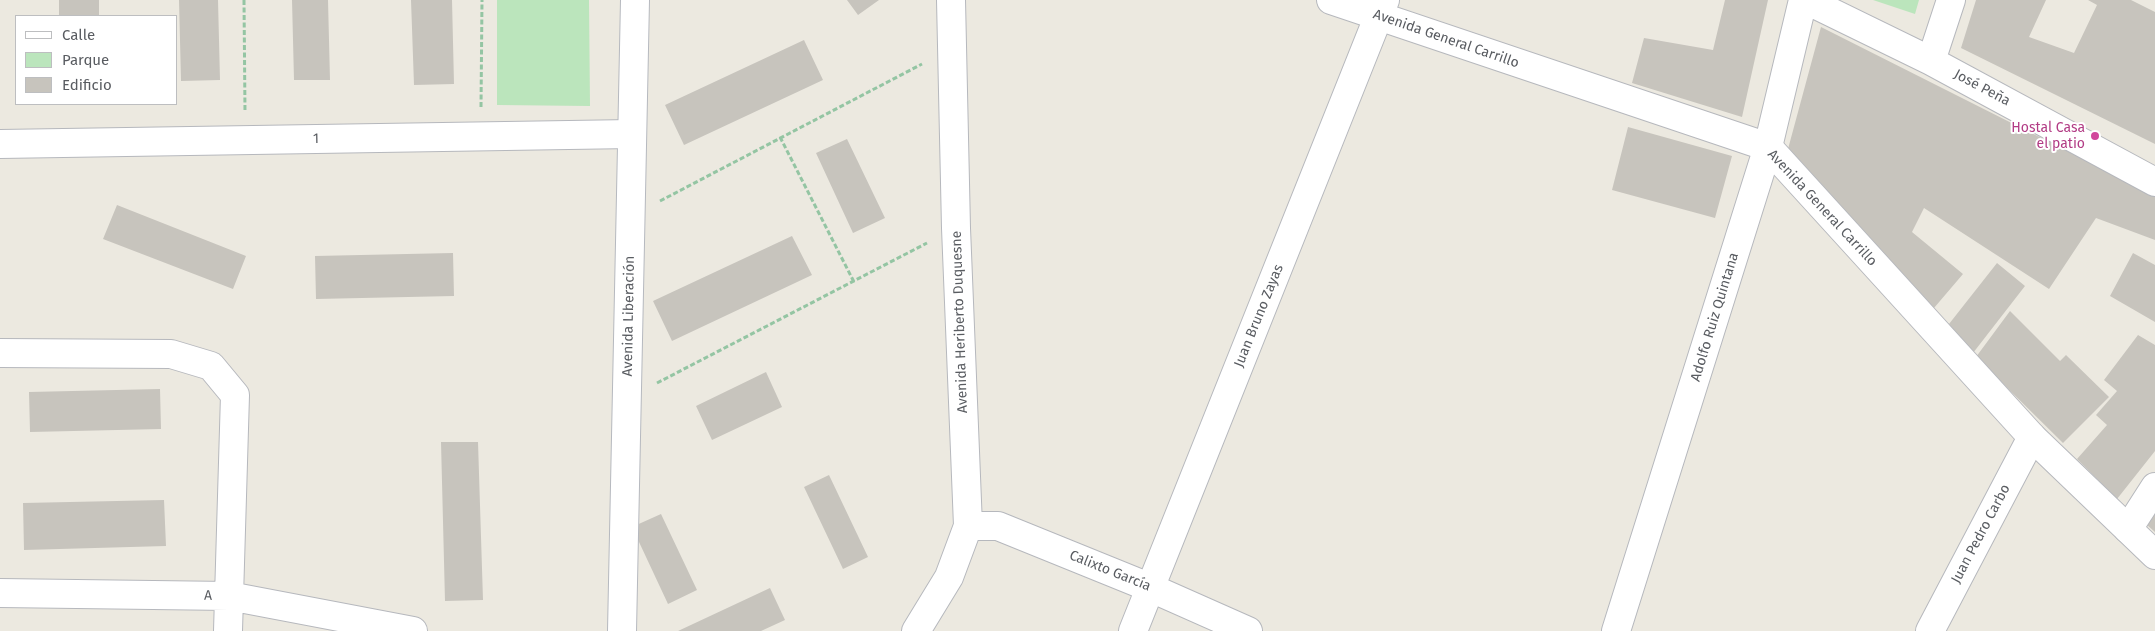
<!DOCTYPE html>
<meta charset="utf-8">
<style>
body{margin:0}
#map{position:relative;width:2155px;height:631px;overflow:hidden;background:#ece9e0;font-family:"Fira Sans",sans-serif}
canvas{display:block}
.legend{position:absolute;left:15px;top:15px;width:162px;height:90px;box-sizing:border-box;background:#fff;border:1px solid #bdbec0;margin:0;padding:6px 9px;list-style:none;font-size:15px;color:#595c61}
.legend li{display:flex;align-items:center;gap:10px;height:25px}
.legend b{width:25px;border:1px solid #bdbec0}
</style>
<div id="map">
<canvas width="2155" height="631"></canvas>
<ul class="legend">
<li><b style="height:6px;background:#fff"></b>Calle</li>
<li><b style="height:14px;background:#bbe5bc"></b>Parque</li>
<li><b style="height:14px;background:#c7c4bd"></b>Edificio</li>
</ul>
</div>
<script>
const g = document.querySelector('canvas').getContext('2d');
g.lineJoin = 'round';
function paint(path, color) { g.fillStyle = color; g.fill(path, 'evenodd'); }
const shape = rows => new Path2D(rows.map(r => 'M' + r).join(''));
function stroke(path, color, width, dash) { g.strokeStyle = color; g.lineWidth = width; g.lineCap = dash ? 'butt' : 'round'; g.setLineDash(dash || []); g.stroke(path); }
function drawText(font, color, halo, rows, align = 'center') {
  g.font = font + ' "Fira Sans",sans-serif'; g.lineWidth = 4; g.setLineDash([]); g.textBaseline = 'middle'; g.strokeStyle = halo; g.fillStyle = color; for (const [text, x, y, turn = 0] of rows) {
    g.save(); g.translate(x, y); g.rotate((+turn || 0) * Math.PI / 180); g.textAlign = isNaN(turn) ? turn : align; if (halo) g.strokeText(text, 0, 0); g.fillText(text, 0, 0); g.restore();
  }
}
paint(shape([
 [497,0,589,0,590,106,497,105],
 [1873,0,1919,0,1915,14]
]), '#bbe5bc');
paint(shape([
 [59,0,99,0,99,16,59,16],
 [179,0,218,0,220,80,181,81],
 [292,0,328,0,330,80,294,80],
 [411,0,452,0,454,84,414,85],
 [847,0,879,0,858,15],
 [1725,0,1768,0,1742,117,1632,83,1644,38,1713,50],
 [1976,0,2046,0,2029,37,2074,53,2097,5,2088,0,2131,0,2155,12,2155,144,1961,48],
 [1821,27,2095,165,2155,191,2155,240,2096,218,2049,289,1924,208,1912,232,1963,274,1934,308,1788,149],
 [804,40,823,80,684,145,665,105],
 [1628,127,1732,156,1715,218,1612,190],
 [847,139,885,218,853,233,816,153],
 [117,205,246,256,233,289,103,239],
 [792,236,812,275,672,341,653,301],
 [453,253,454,296,316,299,315,256],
 [2133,253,2155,265,2155,322,2110,296],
 [1997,263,2025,286,1973,353,1949,324],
 [2010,311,2060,361,2066,355,2109,397,2063,443,1976,357],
 [2138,335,2155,345,2155,451,2117,499,2077,459,2107,425,2096,415,2117,391,2104,380],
 [766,372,782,407,712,440,696,406],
 [160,389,161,429,30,432,29,392],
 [441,442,478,442,483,600,445,601],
 [829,475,868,557,843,569,804,487],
 [164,500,166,546,24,550,23,503],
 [2155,513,2155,532,2147,525],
 [661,514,697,590,668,604,632,527],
 [770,588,785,620,761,631,678,631]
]), '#c7c4bd');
const minor = shape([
 [1806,0,1931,61,2155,182],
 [1931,61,1951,0],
 [0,144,632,134],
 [0,353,171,354,211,366,235,395,228,631],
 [968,526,998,526,1151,588,1248,631],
 [2128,529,2155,487],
 [0,593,229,596,413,631],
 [1133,631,1385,0],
 [1616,631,1768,147,1803,0],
 [1930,631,2032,437]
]);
const tertiary = shape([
 [1331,0,1768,147,2032,437,2155,555],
 [916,631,949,577,968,526,956,228,951,0]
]);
const secondary = shape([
 [622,631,635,0]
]);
stroke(minor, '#b6b8bd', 30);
stroke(tertiary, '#b6b8bd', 30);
stroke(secondary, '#b6b9bf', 30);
stroke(shape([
 [244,0,245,112],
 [481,107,482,0],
 [780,137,854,282],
 [660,201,922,64],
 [657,383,927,243]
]), '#94c5a3', 3, [5, 2.5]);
stroke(minor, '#fff', 28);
stroke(tertiary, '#fff', 28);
stroke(secondary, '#fff', 28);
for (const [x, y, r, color] of [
 [2095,136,5,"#d1479c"]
]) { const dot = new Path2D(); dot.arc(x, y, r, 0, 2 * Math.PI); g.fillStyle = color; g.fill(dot); stroke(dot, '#fff', 2); }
drawText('14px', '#595c61', '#fff', [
 ["Avenida General Carrillo",1446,39,19],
 ["José Peña",1982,88,28],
 ["1",316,139,-1],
 ["Avenida General Carrillo",1822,208,47],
 ["Avenida Liberación",629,316,-89],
 ["Juan Bruno Zayas",1259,316,-68],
 ["Adolfo Ruiz Quintana",1715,317,-73],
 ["Avenida Heriberto Duquesne",960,322,-92],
 ["Juan Pedro Carbo",1981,534,-62],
 ["Calixto García",1110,571,22],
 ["A",208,596,1]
]);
drawText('14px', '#b23c85', '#fff', [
 ["Hostal Casa",2085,128],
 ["el patio",2085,144]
], 'right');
</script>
